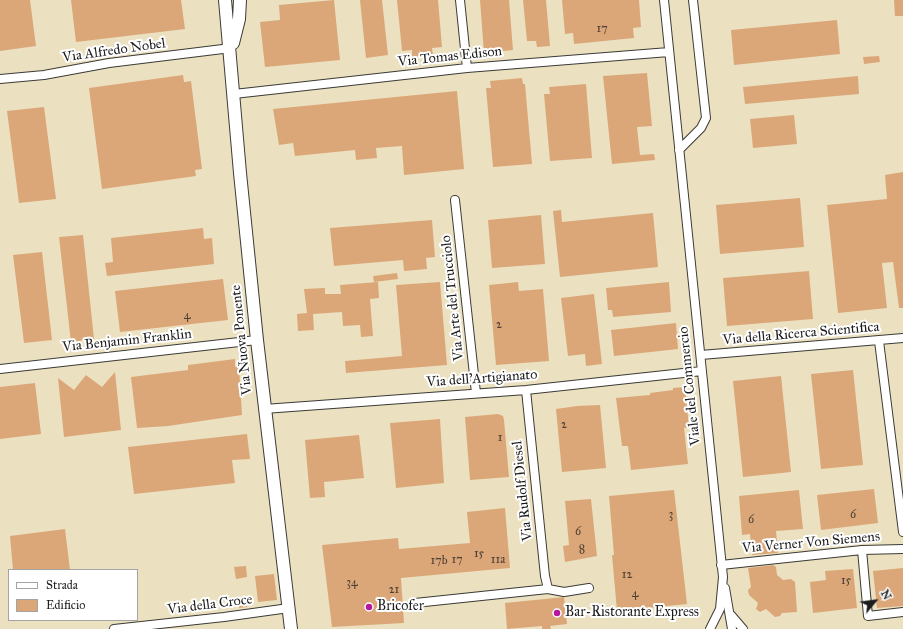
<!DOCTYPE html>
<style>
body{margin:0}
#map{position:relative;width:903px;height:629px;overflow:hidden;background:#ebe1c0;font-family:"IM FELL Great Primer",serif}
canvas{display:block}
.legend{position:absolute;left:8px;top:569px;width:130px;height:52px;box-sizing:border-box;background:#fff;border:1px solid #a4a4a4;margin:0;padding:5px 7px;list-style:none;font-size:12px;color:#1c1c1c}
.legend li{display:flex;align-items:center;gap:8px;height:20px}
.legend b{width:20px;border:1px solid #a4a4a4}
.north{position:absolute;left:855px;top:581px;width:40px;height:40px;-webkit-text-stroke:3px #fff;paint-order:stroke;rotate:61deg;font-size:11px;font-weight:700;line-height:16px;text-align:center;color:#1c1c1c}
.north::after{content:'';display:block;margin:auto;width:14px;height:18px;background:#1c1c1c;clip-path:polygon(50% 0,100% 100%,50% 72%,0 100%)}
</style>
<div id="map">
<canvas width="903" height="629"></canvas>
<ul class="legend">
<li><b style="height:5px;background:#fff"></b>Strada</li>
<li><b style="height:11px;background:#dba779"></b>Edificio</li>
</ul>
<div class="north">N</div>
</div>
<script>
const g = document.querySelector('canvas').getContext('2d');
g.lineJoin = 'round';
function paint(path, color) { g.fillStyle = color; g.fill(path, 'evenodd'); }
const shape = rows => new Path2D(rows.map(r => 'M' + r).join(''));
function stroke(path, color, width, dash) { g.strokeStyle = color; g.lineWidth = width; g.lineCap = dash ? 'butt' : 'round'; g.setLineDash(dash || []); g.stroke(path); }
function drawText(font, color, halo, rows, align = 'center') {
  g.font = font + ' "IM FELL Great Primer",serif'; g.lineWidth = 4; g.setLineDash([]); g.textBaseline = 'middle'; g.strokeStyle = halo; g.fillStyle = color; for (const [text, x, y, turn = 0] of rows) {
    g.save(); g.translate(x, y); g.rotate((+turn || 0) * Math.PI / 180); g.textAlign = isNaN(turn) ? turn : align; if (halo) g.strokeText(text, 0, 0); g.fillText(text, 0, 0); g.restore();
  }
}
paint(shape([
 [0,0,30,0,36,46,0,51],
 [71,0,181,0,185,29,76,42],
 [334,0,340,60,265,67,260,22,280,20,279,5],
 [360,0,382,0,388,55,366,58],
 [397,0,438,0,442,47,432,48,433,55,412,57,412,50,402,51],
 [480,0,509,0,513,50,484,53],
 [523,0,546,0,550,46,537,47,536,41,527,41],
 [562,0,639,0,641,27,633,28,634,38,574,44,573,33,565,34],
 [894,0,903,0,903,16,895,16],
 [837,20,840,54,734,65,731,30],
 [879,56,880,62,864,64,863,57],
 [647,73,652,126,637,127,640,155,654,154,655,160,612,164,603,76],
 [183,75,184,82,191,81,202,169,195,170,196,176,102,189,89,88],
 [858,76,859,94,745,104,743,87],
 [522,78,523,84,525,84,532,164,493,167,486,88,491,88,490,81],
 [586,84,592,158,550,161,544,94,550,94,549,87],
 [457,91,464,169,404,175,402,146,376,148,377,158,356,160,355,150,295,156,293,143,279,145,273,109],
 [44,107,56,199,19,203,7,111],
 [794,115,797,144,753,148,750,119],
 [903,172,903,308,899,308,893,262,882,263,887,308,838,313,827,205,887,199,885,175],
 [800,198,804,247,720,254,716,205],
 [561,210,562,222,653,213,658,267,560,277,553,211],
 [541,215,545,264,492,268,488,220],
 [432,220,435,257,426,258,427,269,404,271,403,260,334,266,330,228],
 [203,228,204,239,212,238,214,264,107,276,105,263,113,262,111,238],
 [83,235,94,339,71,342,59,237],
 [42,252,52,340,24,343,13,255],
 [809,271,813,319,727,326,723,278],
 [397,273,398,279,374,282,373,276],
 [223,279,228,320,120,332,115,291],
 [378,282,379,298,370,299,373,336,361,337,360,325,343,326,342,312,313,314,314,330,298,331,297,314,307,313,304,289,325,288,325,294,341,294,340,285],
 [440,282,447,365,346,373,345,361,402,356,396,285],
 [518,282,519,291,543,289,549,361,496,365,489,285],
 [669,282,671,312,613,317,612,310,608,310,606,288],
 [594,294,602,364,586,366,585,354,568,356,561,298],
 [676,323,678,349,614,356,611,330],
 [235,359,235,367,239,366,242,415,168,426,137,428,131,377,188,370,188,365],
 [853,370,863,465,821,469,811,374],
 [115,372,121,430,64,437,58,378,74,390,86,375,102,387],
 [781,376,791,472,743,477,733,381],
 [35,383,41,434,0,439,0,387],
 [685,387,689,427,684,428,688,464,631,470,628,446,622,446,616,398,650,395,650,393,673,390,673,388],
 [600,405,606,468,562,472,556,409,577,406],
 [498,414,503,416,504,420,509,477,470,480,465,417],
 [440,419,444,483,396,488,390,423],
 [247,434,250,459,232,460,235,483,134,494,128,447],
 [359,435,364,478,324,482,325,497,310,498,305,440],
 [874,489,878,523,821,530,817,495],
 [674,490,687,604,617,611,612,555,614,555,609,496],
 [799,490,803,529,776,531,778,553,752,555,750,534,742,535,739,496],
 [591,499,597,556,565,562,563,546,569,545,565,501],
 [505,508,510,568,401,578,404,623,332,627,322,545,398,538,399,549,470,543,467,512],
 [65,529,70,570,13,570,10,536],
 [773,565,776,567,777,575,783,580,791,579,795,582,797,612,782,613,780,616,775,617,766,609,760,612,756,609,758,603,749,595,748,590,751,587,748,568],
 [246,566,247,577,236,579,234,567],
 [903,568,903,606,877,608,873,571],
 [853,569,857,608,813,613,810,582,826,580,825,571],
 [274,574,277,600,258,602,255,576],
 [564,597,567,624,550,626,551,629,542,629,542,626,507,629,505,603],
 [246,600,247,607,239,608,238,601]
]), '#dba779');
const street = shape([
 [460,0,467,68],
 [664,0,723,577,720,609,710,629],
 [0,79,44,75,109,63,231,48],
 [234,94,467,68,669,52],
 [679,150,701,128,706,118,693,0],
 [455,200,476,393],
 [879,341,903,532],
 [701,355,903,338],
 [0,369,257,340],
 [526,390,545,576,548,589],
 [264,409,526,390,702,371],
 [862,550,868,616,903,612],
 [721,565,862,550,903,549],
 [725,588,732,629],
 [415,603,548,589,564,592,589,588],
 [731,615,743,629],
 [114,629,224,617,289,608]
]);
const secondary = shape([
 [225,0,240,173,257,340,291,629],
 [233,43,239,19,240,0]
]);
stroke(street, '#3b3a35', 10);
stroke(secondary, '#3b3a35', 14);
stroke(street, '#fff', 8);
stroke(secondary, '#fff', 12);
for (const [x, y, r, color] of [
 [369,607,4,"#b5179e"],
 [557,613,4,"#b5179e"]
]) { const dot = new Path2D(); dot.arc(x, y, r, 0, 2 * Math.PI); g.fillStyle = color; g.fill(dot); stroke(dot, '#fff', 1.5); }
drawText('12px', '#4c3f33', null, [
 ["17",602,29],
 ["4",187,316],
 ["2",499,325],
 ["2",564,425],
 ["1",500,438],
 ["3",671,515],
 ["6",853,515],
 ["6",751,520],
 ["6",578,532],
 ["8",582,550],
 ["15",479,554],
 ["17",457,560],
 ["11a",498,560],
 ["17b",439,561],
 ["12",627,575],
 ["15",846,581],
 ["34",352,583],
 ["21",394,590],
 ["4",635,594]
]);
drawText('14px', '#1c1c1c', '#fff', [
 ["Via Alfredo Nobel",114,51,-8],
 ["Via Tomas Edison",450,57,-6],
 ["Via Arte del Trucciolo",453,298,-96],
 ["Via della Ricerca Scientifica",801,334,-5],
 ["Via Nuova Ponente",242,340,-96],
 ["Via Benjamin Franklin",127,341,-6],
 ["Via dell'Artigianato",482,379,-4],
 ["Viale del Commercio",690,386,-96],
 ["Via Rudolf Diesel",523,491,-96],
 ["Via Verner Von Siemens",811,543,-5],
 ["Via della Croce",210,605,-7]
]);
drawText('14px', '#1c1c1c', '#fff', [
 ["Bricofer",377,607],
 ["Bar-Ristorante Express",565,613]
], 'left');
</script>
